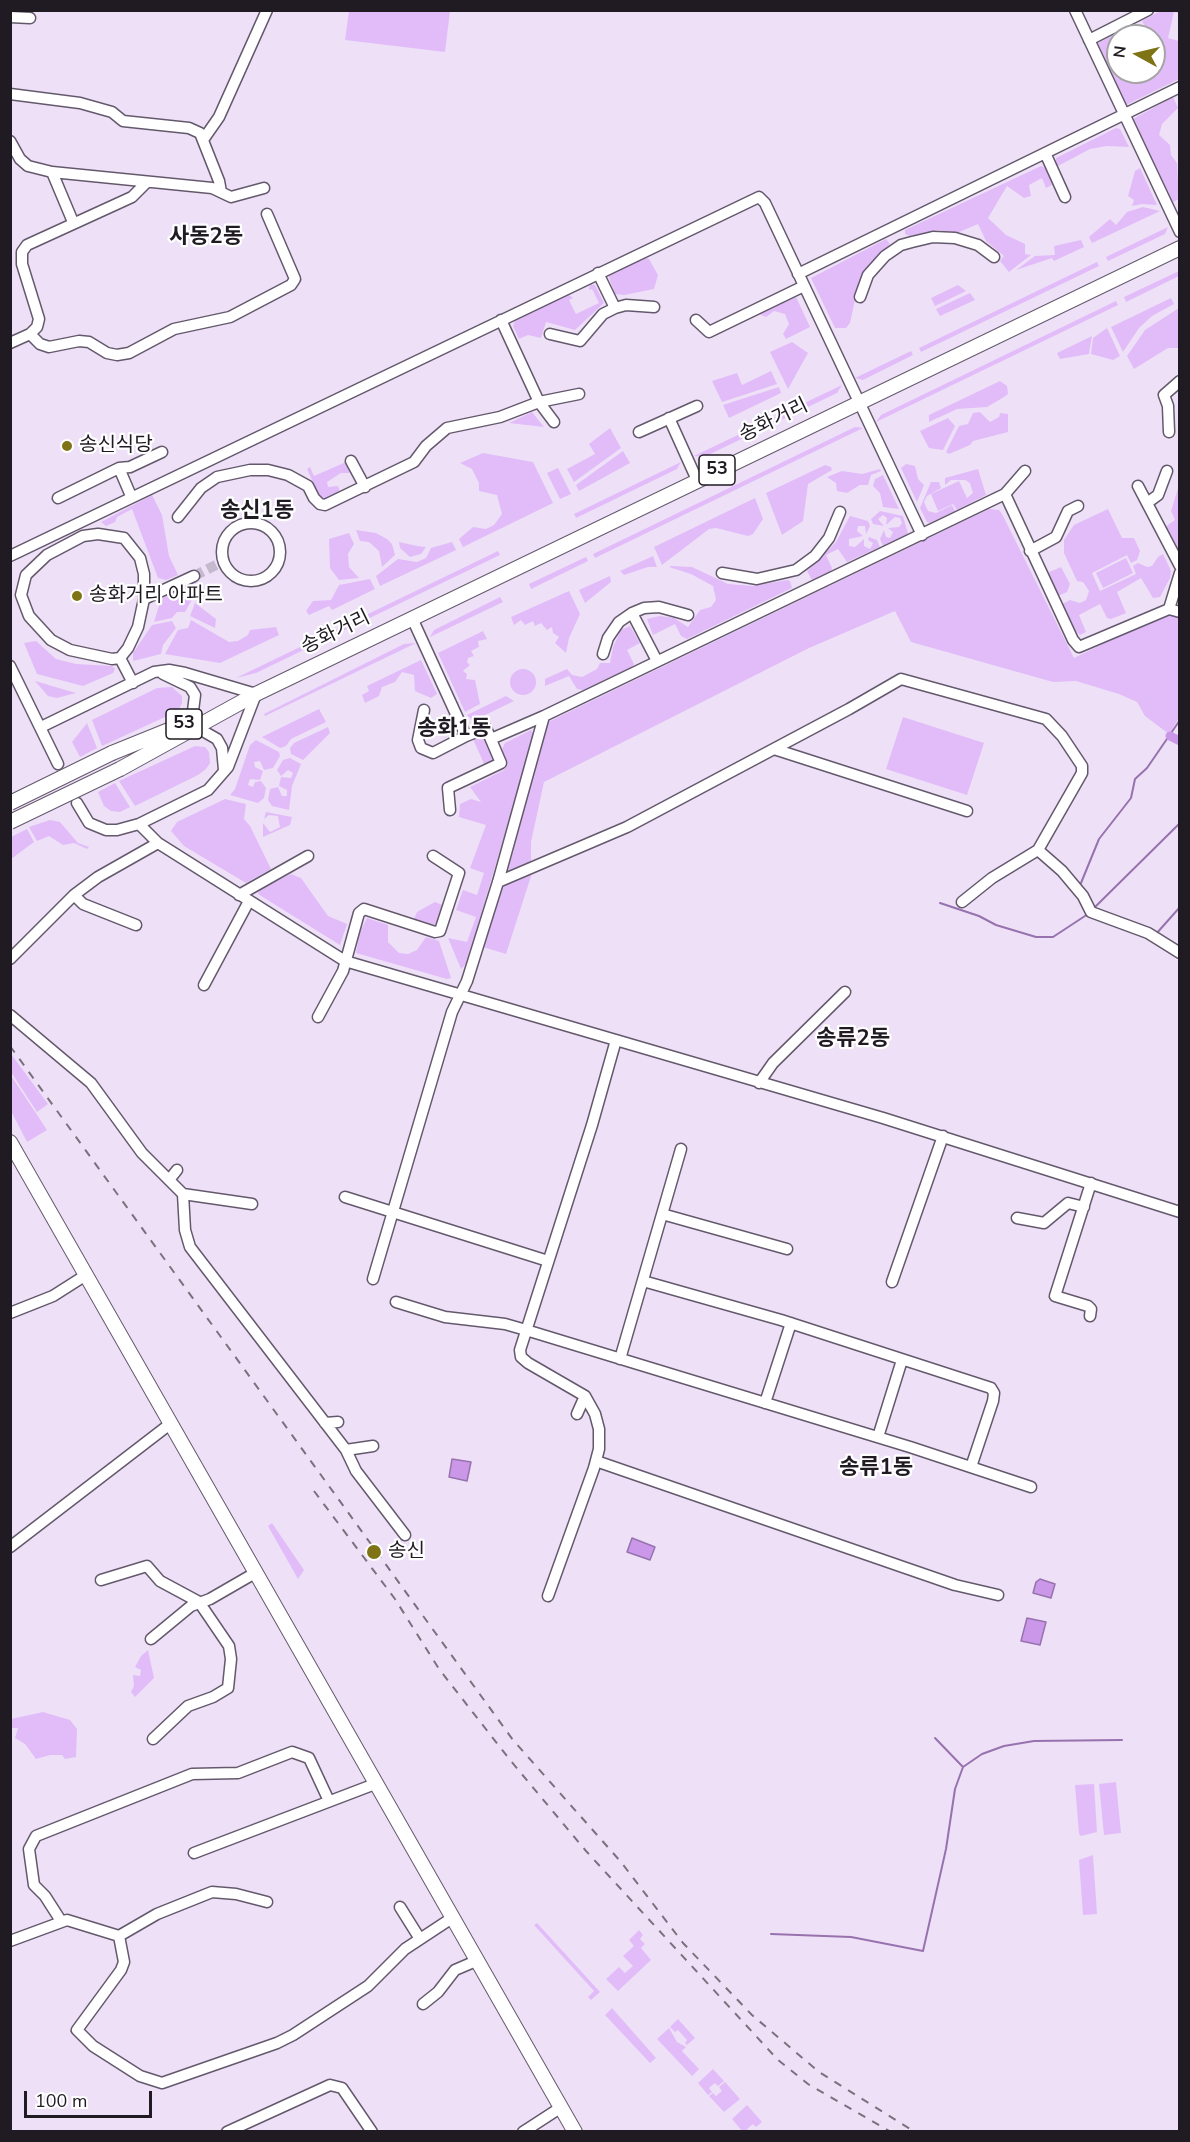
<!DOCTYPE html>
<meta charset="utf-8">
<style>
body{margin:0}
#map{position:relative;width:1190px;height:2142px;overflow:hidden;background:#eee1f7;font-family:"Nunito Sans",sans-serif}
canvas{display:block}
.frame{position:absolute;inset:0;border:12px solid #201b23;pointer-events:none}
.north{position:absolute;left:1106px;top:24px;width:60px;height:60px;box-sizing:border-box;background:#fff;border:2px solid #a6a4a7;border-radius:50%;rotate:278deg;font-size:16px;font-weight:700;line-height:24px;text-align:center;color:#201b23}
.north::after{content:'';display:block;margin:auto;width:21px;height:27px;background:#7e7315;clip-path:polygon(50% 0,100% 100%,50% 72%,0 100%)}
.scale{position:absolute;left:24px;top:2091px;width:128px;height:27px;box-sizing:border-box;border:3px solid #201b23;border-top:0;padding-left:8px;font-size:18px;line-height:21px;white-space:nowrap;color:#201b23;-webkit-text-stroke:4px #fff;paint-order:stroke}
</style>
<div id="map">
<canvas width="1190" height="2142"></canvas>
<div class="frame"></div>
<div class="north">N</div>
<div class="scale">100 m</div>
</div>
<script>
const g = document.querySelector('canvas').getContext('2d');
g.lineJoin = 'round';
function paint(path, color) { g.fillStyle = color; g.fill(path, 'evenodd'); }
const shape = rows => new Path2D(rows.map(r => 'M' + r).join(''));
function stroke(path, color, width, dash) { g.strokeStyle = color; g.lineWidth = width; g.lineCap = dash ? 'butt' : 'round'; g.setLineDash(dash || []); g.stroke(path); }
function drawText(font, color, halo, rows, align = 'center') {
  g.font = font + ' "Nunito Sans","Noto Sans KR",sans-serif'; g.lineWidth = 4.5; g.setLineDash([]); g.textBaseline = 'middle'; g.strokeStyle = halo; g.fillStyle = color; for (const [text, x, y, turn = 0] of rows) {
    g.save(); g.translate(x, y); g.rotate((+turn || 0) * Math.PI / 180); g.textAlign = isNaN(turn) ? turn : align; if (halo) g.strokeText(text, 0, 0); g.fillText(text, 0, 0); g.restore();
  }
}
paint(shape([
 [349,11,450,11,445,52,345,40],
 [1160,11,1179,11,1179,13,1174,12,1168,38,1179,41,1179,79,1126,105,1098,43,1120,32,1118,72,1154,72,1154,50,1157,48,1154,36,1150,36,1142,21],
 [1173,97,1178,108,1162,124,1159,135,1170,145,1171,155,1177,163,1179,199,1173,202,1133,119],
 [1116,128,1120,129,1129,147,1107,146,1090,149,1056,167,1056,158],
 [1041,166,1048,169,1052,185,1046,188,1042,178,1029,185,1031,196,1024,198,1007,186,988,218,1006,235,1025,244,1025,254,1031,255,1009,272,1000,261,1004,256,986,241,978,224,957,233,938,230,910,236,905,234,905,230],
 [1140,168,1157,205,1142,204,1132,206,1134,200,1128,196,1135,171],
 [1143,207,1160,211,1092,243,1089,237,1110,219,1116,225,1127,212],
 [1168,227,1165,234,1108,261,1106,257],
 [886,239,890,244,868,267,856,295,850,323,846,328,835,328,811,278],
 [1081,240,1084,247,1054,261,1052,258,1016,270,1035,256,1055,255,1054,246],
 [644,257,649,259,658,275,654,289,624,295,615,294,608,275],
 [1097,262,1099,266,921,352,919,348],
 [1179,271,1179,276,1126,302,1124,297],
 [590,284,595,285,604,303,575,330,546,322,541,338,528,335,519,339,513,326,515,321,568,294,573,298,569,300,576,314,599,303,592,289,589,290],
 [958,285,966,291,935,306,931,298],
 [970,293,975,300,940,316,936,309],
 [796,297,810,327,786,339,783,334,789,324,785,314,774,311,766,317,759,314],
 [1171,298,1174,304,1152,316,1139,328,1123,352,1111,327],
 [1116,301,1118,305,876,422,881,415],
 [1179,308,1179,348,1168,348,1134,369,1127,356,1145,330],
 [1107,328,1120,356,1113,360,1091,354,1093,338],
 [1092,336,1089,354,1060,359,1057,353],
 [792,342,808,353,788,389,770,352],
 [911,351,913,355,863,380,855,378],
 [771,371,777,384,722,402,712,381,737,373,742,385],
 [1000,381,1007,386,1008,394,1004,397,987,407,957,409,929,422,929,415],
 [842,385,837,393,704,457,694,456],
 [779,387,781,393,729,418,723,405],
 [532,412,544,427,509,423],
 [980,412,990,422,999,417,1000,413,1008,414,1008,432,973,441,970,445,949,454,946,452,959,426,968,424,973,413],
 [948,418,955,426,943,450,929,448,920,431],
 [855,427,863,428,595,558,593,554],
 [610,428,621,448,574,482,567,469,595,454,589,444],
 [623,451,630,463,579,491,576,485],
 [483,453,533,462,553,503,463,547,459,539,473,527,486,529,494,525,502,514,497,495,479,491,479,483,472,469,460,463],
 [346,462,350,473,341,473,327,482,328,487,338,486,340,492,321,500,307,469,310,467,314,476],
 [681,462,677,469,576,518,574,514],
 [906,464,915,466,918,479,924,485,917,502,901,468],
 [825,465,831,467,832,470,808,484,803,521,782,535,766,493],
 [558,468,571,494,560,499,547,473],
 [880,469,881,471,871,475,868,485,860,485,847,493,837,491,836,483,827,477,842,471,862,474],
 [978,469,986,495,957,510,953,504,938,511,931,494,959,481,967,498,973,493,970,483,965,480,951,480,945,485,945,478],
 [883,475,899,509,883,507,880,493,873,486,875,479],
 [931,482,939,482,941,488,927,496,924,502,928,511,936,513,952,505,955,511,930,523,927,522,920,508],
 [1179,485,1179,549,1176,549,1165,527,1175,520,1171,511],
 [152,495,162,515,169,556,178,575,166,580,158,578,132,509,117,517,115,522,106,526,101,522],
 [755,498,763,519,753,534,748,536,716,528,709,529,662,565,654,547],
 [989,509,999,510,1002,514,1074,658,1167,613,1179,617,1179,718,1169,734,1145,716,1137,702,1119,694,1076,681,1053,682,911,642,895,611,809,648,544,782,531,842,531,863,508,871,548,722],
 [1108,509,1122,538,1134,538,1140,551,1137,560,1131,563,1127,555,1092,573,1100,591,1136,574,1133,566,1138,563,1147,567,1152,566,1158,557,1163,554,1171,571,1170,578,1160,597,1153,598,1141,578,1117,592,1126,613,1111,619,1107,618,1100,604,1079,615,1086,632,1080,635,1074,630,1062,604,1070,600,1080,603,1086,600,1089,591,1083,582,1077,581,1064,553,1064,540,1074,525],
 [880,511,903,516,908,534,883,546,880,539,884,530,886,537,890,538,893,532,888,528,899,527,902,523,900,518,895,517,886,525,887,518,883,515,878,519,884,526,873,524,871,519],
 [850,516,868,521,870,526,866,534,865,526,858,526,857,531,863,536,849,539,849,546,855,547,864,539,864,546,870,549,873,543,868,540,869,537,877,540,880,547,847,562,838,549,826,555,832,568,831,571,812,580,807,571,836,542],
 [356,530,376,533,387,539,392,544,395,555,382,567,379,551,369,542,360,541],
 [349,533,354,544,348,554,349,567,359,578,339,580,330,568,329,539],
 [399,542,417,546,426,547,421,554,410,557,400,548],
 [452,542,456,550,380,586,376,576,398,559,417,562,426,558,431,548],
 [498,551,500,555,256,673,236,678],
 [653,556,657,567,648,567,624,575,620,571],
 [586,557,588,561,531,589,529,584],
 [1126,558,1133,573,1103,588,1096,573],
 [671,566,692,567,728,584,753,586,787,580,790,581,792,588,687,639,681,636,675,624,653,635,647,619,660,616,674,618,688,627,700,610,711,607,716,600,713,586,691,574,669,567],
 [1061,567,1070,584,1067,592,1058,596,1047,573],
 [610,576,611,582,585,603,579,590],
 [370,579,375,589,332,610,329,606,309,615,306,611,313,601,331,600,339,585],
 [187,586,193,598,185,612,177,612,172,618,154,622,161,599],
 [569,591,580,614,569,638,566,653,555,643,559,637,553,633,552,627,547,630,541,623,535,626,533,621,525,625,521,620,514,625,511,617],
 [500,597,503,602,430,637,434,630],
 [195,603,216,619,215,628,190,616],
 [191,620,229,642,238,641,248,635,250,630,276,627,279,635,220,663,165,654,178,630,188,628],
 [172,621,176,628,163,645,161,654,133,661,133,653,152,625],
 [630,626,640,643,627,650,634,664,632,667,583,690,577,689,569,676,545,686,545,679,567,669,572,675,582,677,597,669,600,663,610,663,613,647,621,630],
 [483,631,487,639,478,641,479,647,471,651,474,656,468,658,467,662,470,665,463,671,467,674,466,679,475,680,480,704,465,712,438,653],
 [36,641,56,659,76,664,112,666,115,669,113,673,83,686,37,674,24,643],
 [416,643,265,716,264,714,404,644],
 [421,660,437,694,431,698,415,691,414,675,402,672,395,682,382,687,379,696,365,703,362,695,369,691,367,686],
 '510 682a13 13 0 1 1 26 0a13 13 0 1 1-26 0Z',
 [35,681,76,693,57,698,48,696],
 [172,687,182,696,182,703,178,711,102,746,92,720,157,688],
 [506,696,514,701,473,721,467,715],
 [319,709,326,722,291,739,286,746,280,748,262,737],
 [903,717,984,743,967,795,886,769],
 [87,723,97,748,80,757,72,742],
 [328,727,330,733,303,760,291,754,290,748,294,743],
 [531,730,534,735,474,938,465,965,461,969,448,938,467,942,476,917,456,910,463,890,477,895,484,873,470,868,486,825,459,817,460,804,471,799,481,802,470,787,504,770,508,764,502,749,505,743],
 [480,736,486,739,495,760,485,766,473,739],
 [256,740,279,752,280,756,273,768,264,770,260,761,254,762,255,767,263,771,260,780,250,779,248,785,253,787,255,782,261,781,266,788,264,798,258,803,230,795,235,789,250,745],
 [195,746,205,747,209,752,210,763,206,769,198,775,135,806,119,781],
 [290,758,301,764,292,786,289,810,272,806,268,800,270,789,278,787,282,796,287,796,287,790,279,786,281,777,291,778,293,773,288,770,281,776,277,770,283,760],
 [115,783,130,807,120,812,111,811,104,806,98,792],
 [225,799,246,804,244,819,250,826,271,869,246,883,184,846,171,831,177,822],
 [266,812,292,817,290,825,263,837,263,823,270,832,280,827,278,816,269,815,264,819],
 [50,820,60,822,78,843,89,847,87,849,74,843,63,845,49,836,37,841,29,827],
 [27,829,34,842,11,859,11,837],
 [532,873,506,954,483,947,502,888,506,883],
 [291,874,301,878,328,916,347,924,340,945,258,894,259,890],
 [435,902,445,906,436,925,414,919,417,912],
 [367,918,388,925,388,942,399,953,408,954,417,950,426,937,439,941,451,978,447,979,356,953,360,932],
 [11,1054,48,1104,37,1112,11,1072],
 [10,1074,47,1130,27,1142,11,1111],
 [272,1523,304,1570,298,1579,268,1526],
 [148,1650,154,1678,135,1697,131,1692,134,1686,133,1675,140,1676,141,1670,135,1667,141,1656],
 [43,1712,70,1720,77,1729,76,1757,65,1759,62,1755,50,1755,36,1759,25,1744,15,1738,18,1728,11,1728,11,1719],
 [1116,1782,1121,1833,1104,1835,1099,1784],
 [1094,1784,1097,1832,1081,1836,1079,1834,1075,1785],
 [1093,1855,1097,1914,1083,1915,1079,1860],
 [537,1923,600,1992,591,2000,588,1997,594,1991,534,1925],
 [639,1930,643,1935,640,1939,645,1944,641,1948,651,1960,618,1991,606,1979,619,1967,625,1973,633,1966,623,1956,634,1946,629,1940],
 [612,2008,656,2058,650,2063,605,2015],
 [678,2019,695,2038,687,2045,685,2043,687,2040,678,2030,675,2032,670,2027],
 [669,2028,677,2042,686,2047,682,2051,699,2069,692,2076,657,2039],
 [713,2069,724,2081,718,2086,715,2083,709,2088,712,2092,708,2095,698,2083],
 [725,2082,740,2099,724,2112,709,2096,713,2093,716,2096,722,2091,719,2087],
 [747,2105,762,2122,756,2127,753,2124,747,2129,749,2131,742,2131,732,2119]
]), '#e1bcf9');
const water = shape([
 [452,1459,471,1462,467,1481,449,1477,452,1459],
 [632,1538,655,1547,650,1560,627,1552,632,1538],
 [1040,1579,1055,1584,1051,1598,1033,1593,1036,1582,1040,1579],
 [1027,1618,1046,1622,1040,1645,1021,1641,1027,1618]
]);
paint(water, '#ca97e9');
stroke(water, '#9772ae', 1.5);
stroke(shape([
 [1081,883,1099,839,1131,798,1135,779,1147,768,1180,720],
 [940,903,979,916,996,925,1036,937,1053,937,1088,914],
 [1094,908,1180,823],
 [1156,934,1180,907],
 [935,1738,963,1767],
 [771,1934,851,1937,923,1951,946,1849,955,1789,963,1767,982,1754,1004,1746,1034,1741,1122,1740]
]), '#9772ae', 2);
stroke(shape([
 [1170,736,1180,741]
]), '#ca97e9', 9);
stroke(shape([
 [194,576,216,565]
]), '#c5b9cd', 10, [10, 5]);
const minor = shape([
 [1075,10,1180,232],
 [10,17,30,18],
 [1089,40,1148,10],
 [10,94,80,103,112,112,123,121,189,128,200,133,219,181,221,192],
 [203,140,219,117,267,10],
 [10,141,20,159,28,166,52,172,73,222],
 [1046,155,1065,197],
 [52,172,212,188,231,197,264,188],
 [598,273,615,308],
 [798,274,1180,87],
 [860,297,868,275,885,256,901,245,912,242,933,237,955,238,978,245,994,257],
 [501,320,539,402,554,422],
 [696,320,709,332,804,286],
 [30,334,37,327,39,319,22,264,22,252,27,245,132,197,147,182],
 [550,334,580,341,603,314,615,308,626,305,654,307],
 [10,343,30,334,40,344,49,347,79,341,89,342,107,353,117,355,129,353,174,329,230,317,291,285,295,279,267,214],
 [669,418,697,480],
 [639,432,697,406],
 [1169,432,1168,406,1164,395,1180,381],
 [351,461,365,487],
 [119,468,131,496],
 [1138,486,1180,566],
 [1005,494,1025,471],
 [58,498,119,468,130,467,162,452],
 [1147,503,1158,495,1167,471],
 [178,517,201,488,217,477,250,470,268,470,288,475,308,486,314,498,320,504,325,505,414,462,426,446,447,428,500,417,539,402,579,394],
 '222 552a29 29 0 1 1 58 0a29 29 0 1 1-58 0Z',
 [98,534,124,538,140,558,144,574,144,599,138,627,128,648,120,658,112,659,70,650,51,640,29,616,21,595,26,575,47,555,83,536,98,534],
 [1030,551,1056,537,1068,511,1078,506],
 [10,556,759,197,765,203,922,535],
 [722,573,757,579,796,570,815,556,829,538,840,512],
 [144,599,194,576],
 [1169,609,1180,573],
 [632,613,657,661],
 [412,618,466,736,486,728,501,763,448,788,450,810],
 [603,654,608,638,619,622,632,613,644,608,659,607,688,615],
 [120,658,133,683],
 [10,666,58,764],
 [163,674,190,687,195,695,193,711,185,723],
 [424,710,418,740,421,748,433,753,466,736],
 [41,727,154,672,169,670,185,673,256,694,228,767,208,790,139,824,117,830,106,830,89,823,77,803],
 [190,731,203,731,217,739,222,748,224,770],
 [491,739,544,716],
 [774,749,967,811],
 [139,824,158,843,345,961,883,1118,1180,1212],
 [498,882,627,827,849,709,901,679,1046,719,1062,736,1082,766,1082,773,1038,850,1062,871,1083,896,1091,912,1148,933,1180,953],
 [74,895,83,904,136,925],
 [239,895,308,856],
 [962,902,992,878,1038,850],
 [10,959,74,895,98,877,158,843],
 [204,985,249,901],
 [10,1015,91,1083,142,1153,183,1194,185,1230,190,1247,346,1450,356,1471,405,1535],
 [318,1017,343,971,359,913,364,909,435,932,440,931,459,873,433,856],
 [759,1083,773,1063,845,992],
 [169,1180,177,1170],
 [183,1194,252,1204],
 [345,1197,548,1261],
 [662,1214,787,1249],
 [1017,1218,1044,1223,1068,1203,1084,1207],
 [373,1279,452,1012,467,981,498,882,544,716,1005,494,1073,640,1079,647,1169,609,1180,612],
 [643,1281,781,1320,991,1388,994,1393,993,1401,971,1467],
 [892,1282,943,1136],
 [396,1302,445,1317,505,1324,526,1330,910,1447,1031,1487],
 [10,1313,53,1296,86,1275],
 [1090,1316,1091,1309,1088,1306,1055,1296,1091,1183],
 [620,1359,681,1149],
 [765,1403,791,1323],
 [577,1414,585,1396],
 [325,1423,338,1422],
 [878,1437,902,1360],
 [346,1450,373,1446],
 [596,1461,955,1585,998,1595],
 [10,1547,170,1424],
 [101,1580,147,1566,160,1581,199,1602,229,1646,231,1659,228,1688,213,1697,188,1706,153,1739],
 [548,1596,594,1468,599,1449,599,1429,595,1414,585,1396,528,1363,521,1357,520,1350,592,1125,616,1040],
 [151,1639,191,1606,210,1599,255,1573],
 [194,1853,375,1784],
 [400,1907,420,1939],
 [61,1921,45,1896,34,1885,29,1849,36,1836,192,1774,238,1773,292,1752,309,1758,329,1801],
 [119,1936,124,1962,121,1970,77,2030,93,2046,140,2076,162,2083,277,2043,293,2035,368,1986,405,1949,452,1918],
 [10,1941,67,1920,119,1936,157,1914,212,1892,236,1894,267,1902],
 [423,2004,438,1992,455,1970,476,1961],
 [227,2132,330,2085,342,2088,372,2132],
 [523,2132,560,2108]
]);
const major = shape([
 [112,753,196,719],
 [120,769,256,694,1180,248],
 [10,1142,575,2132]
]);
stroke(minor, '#64596c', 13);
stroke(major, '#64596c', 16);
stroke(minor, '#fff', 10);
stroke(major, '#fff', 14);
stroke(shape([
 [10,1046,513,1740,621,1862,683,1943,752,2015,819,2072,915,2132],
 [314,1491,395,1599,439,1669,510,1760,586,1851,778,2060,808,2084,891,2132]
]), '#7a717f', 2, [8, 8]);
const majorBridge = shape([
 [10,803,112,753],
 [10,822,120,769]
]);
stroke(majorBridge, '#64596c', 16, []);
stroke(majorBridge, '#fff', 14);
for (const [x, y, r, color] of [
 [67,446,6,"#7e7315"],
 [77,596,6,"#7e7315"],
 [374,1552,8,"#7e7315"]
]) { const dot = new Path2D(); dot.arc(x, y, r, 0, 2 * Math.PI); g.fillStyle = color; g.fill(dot); stroke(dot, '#fff', 2); }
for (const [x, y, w] of [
 [717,470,36],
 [184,724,36]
]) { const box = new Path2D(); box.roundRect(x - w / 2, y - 15, w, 30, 4.5); g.fillStyle = '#fff'; g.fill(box); stroke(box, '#201b23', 1.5); }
drawText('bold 18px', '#201b23', null, [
 ["53",717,470],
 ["53",184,724]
]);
drawText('20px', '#201b23', '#fff', [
 ["송화거리",774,421,-26],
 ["송화거리",336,633,-26]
]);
drawText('20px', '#201b23', '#fff', [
 ["송신식당",79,446],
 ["송화거리 아파트",89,596],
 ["송신",388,1552]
], 'left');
drawText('bold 22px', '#201b23', '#fff', [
 ["사동2동",206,238],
 ["송신1동",257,512],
 ["송화1동",454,730],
 ["송류2동",853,1040],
 ["송류1동",876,1469]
]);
</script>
